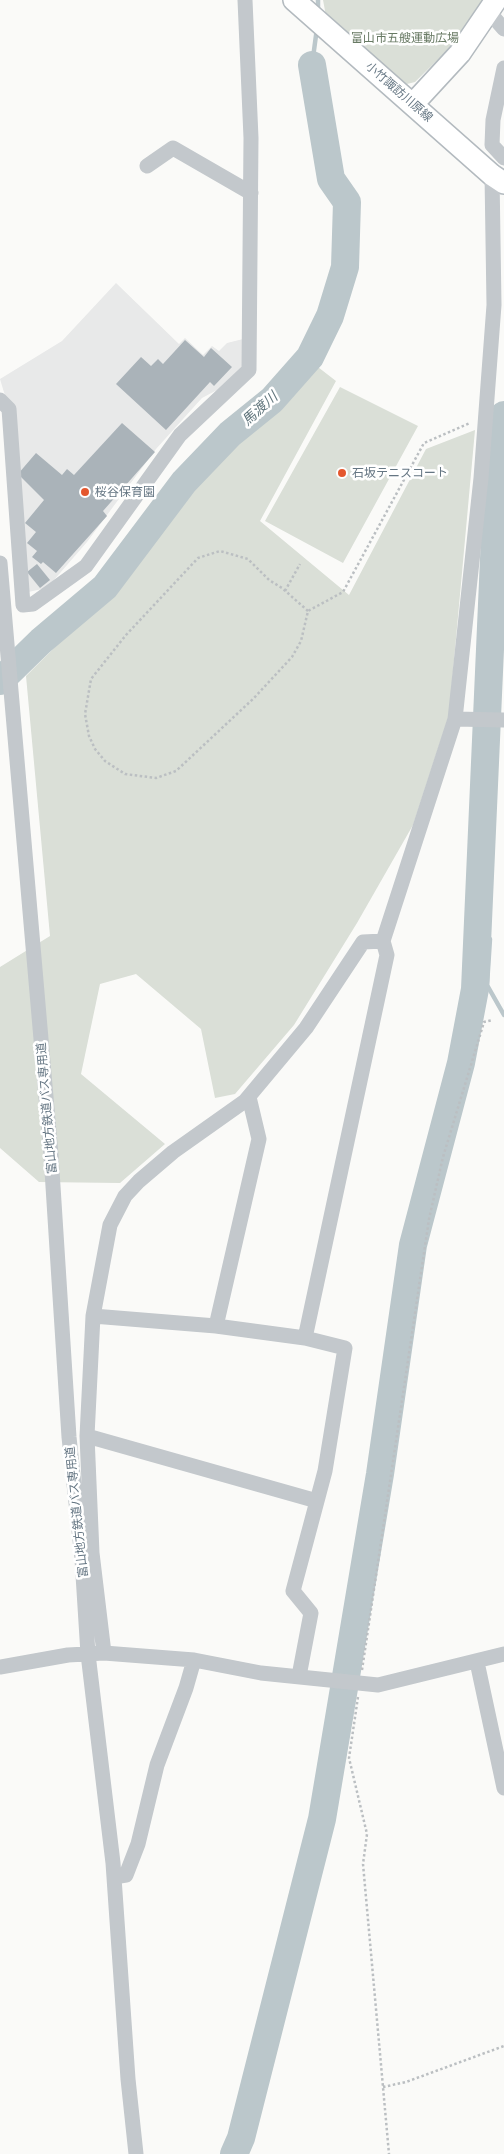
<!DOCTYPE html>
<meta charset="utf-8">
<style>
body{margin:0}
canvas{display:block;background:#fafaf8}
</style>
<canvas width="504" height="2154"></canvas>
<script>
const g = document.querySelector('canvas').getContext('2d');
g.lineJoin = 'round';
function paint(path, color) { g.fillStyle = color; g.fill(path, 'evenodd'); }
const shape = rows => new Path2D(rows.map(r => 'M' + r).join(''));
function stroke(path, color, width, dash) { g.strokeStyle = color; g.lineWidth = width; g.lineCap = dash ? 'butt' : 'round'; g.setLineDash(dash || []); g.stroke(path); }
function drawText(font, color, halo, rows, align = 'center') {
  g.font = font + ' Raleway,"Noto Sans JP",sans-serif'; g.lineWidth = 5; g.setLineDash([]); g.textBaseline = 'middle'; g.strokeStyle = halo; g.fillStyle = color; for (const [text, x, y, turn = 0] of rows) {
    g.save(); g.translate(x, y); g.rotate((+turn || 0) * Math.PI / 180); g.textAlign = isNaN(turn) ? turn : align; if (halo) g.strokeText(text, 0, 0); g.fillText(text, 0, 0); g.restore();
  }
}
paint(shape([
 [116,283,179,344,185,338,203,355,212,346,219,351,227,343,255,336,255,361,219,389,202,398,156,449,87,542,47,588,28,592,9,409,0,379,62,341]
]), '#e8e9e9');
paint(shape([
 [323,0,488,0,476,22,415,82,407,84,399,82,326,16],
 [314,364,336,381,260,521,349,595,426,449,475,430,449,715,413,825,357,923,294,1025,235,1094,215,1098,201,1029,136,974,100,984,81,1074,165,1144,120,1183,39,1182,0,1148,0,967,50,936,26,676,114,588,181,496],
 [340,387,418,426,343,563,265,521]
]), '#dadfd7');
stroke(shape([
 [318,0,318,13],
 [312,65,317,28],
 [476,937,490,939,487,985,504,1015]
]), '#bbc7cb', 4.5);
stroke(shape([
 [0,681,41,641,105,587,184,482,230,434,272,400,310,357,330,316,345,267,347,202,331,179,312,65],
 [234,2154,241,2138,322,1819,380,1474,413,1245,461,1063,475,989,498,468,504,415]
]), '#bbc7cb', 28);
paint(shape([
 [185,340,204,357,211,348,232,367,214,386,210,382,166,430,116,384,141,357,151,366,158,359,163,364],
 [122,423,155,452,103,511,107,516,56,573,43,562,41,564,32,557,37,551,27,543,36,532,25,523,44,500,18,474,36,453,62,475,67,469,74,475],
 [37,564,50,580,40,588,27,572]
]), '#aab3b9');
const secondary = shape([
 [294,0,492,175,504,183],
 [413,104,460,53,496,0]
]);
stroke(secondary, '#b3babf', 24);
stroke(shape([
 [285,591,300,564],
 [308,611,282,588,269,580,248,559,220,551,198,558,126,635,91,679,85,714,89,736,95,749,105,761,125,774,156,778,176,771,254,698,292,657,301,641,308,611,343,592,424,443,470,423],
 [362,1670,429,1219,443,1157,484,1022,493,1020],
 [358,1697,349,1758,367,1834,363,1864,389,2154],
 [383,2087,406,2082,504,2046]
]), '#bbbfc2', 2.5, [2.5, 2.5]);
stroke(shape([
 [489,12,504,29],
 [504,68,493,120,492,145,504,158],
 [147,166,173,148,251,193],
 [0,400,9,409,23,605,33,604,86,566,180,435,249,370,251,138,245,0],
 [0,563,51,1155,69,1437,82,1559,88,1654,113,1863,128,2079,136,2154],
 [455,719,504,720],
 [93,1316,216,1326,305,1338,387,955,383,941,455,719,481,478,494,305,492,175],
 [216,1326,259,1139,249,1097],
 [87,1436,317,1501],
 [104,1653,92,1553,87,1436,93,1316,110,1225,125,1196,139,1181,173,1152,245,1101,306,1028,363,942,383,941],
 [477,1662,504,1788],
 [0,1667,68,1655,104,1653,194,1660,261,1673,378,1685,504,1654],
 [299,1676,311,1613,293,1591,325,1471,345,1348,305,1338],
 [114,1877,126,1875,138,1844,157,1765,186,1688,194,1660]
]), '#c3c8cc', 15);
stroke(secondary, '#fff', 21);
for (const [x, y, r, color] of [
 [342,473,5,"#e4572e"],
 [85,492,5,"#e4572e"]
]) { const dot = new Path2D(); dot.arc(x, y, r, 0, 2 * Math.PI); g.fillStyle = color; g.fill(dot); stroke(dot, '#fff', 2); }
drawText('12px', '#687a64', '#fff', [
 ["富山市五艘運動広場",405,38]
]);
drawText('12px', '#657683', '#fff', [
 ["小竹諏訪川原線",399,92,41],
 ["富山地方鉄道バス専用道",47,1108,-95],
 ["富山地方鉄道バス専用道",77,1512,-96]
]);
drawText('12px', '#657683', '#fff', [
 ["石坂テニスコート",352,473],
 ["桜谷保育園",95,492]
], 'left');
drawText('italic 14px', '#60757c', '#fff', [
 ["馬渡川",260,409,-42]
]);
</script>
